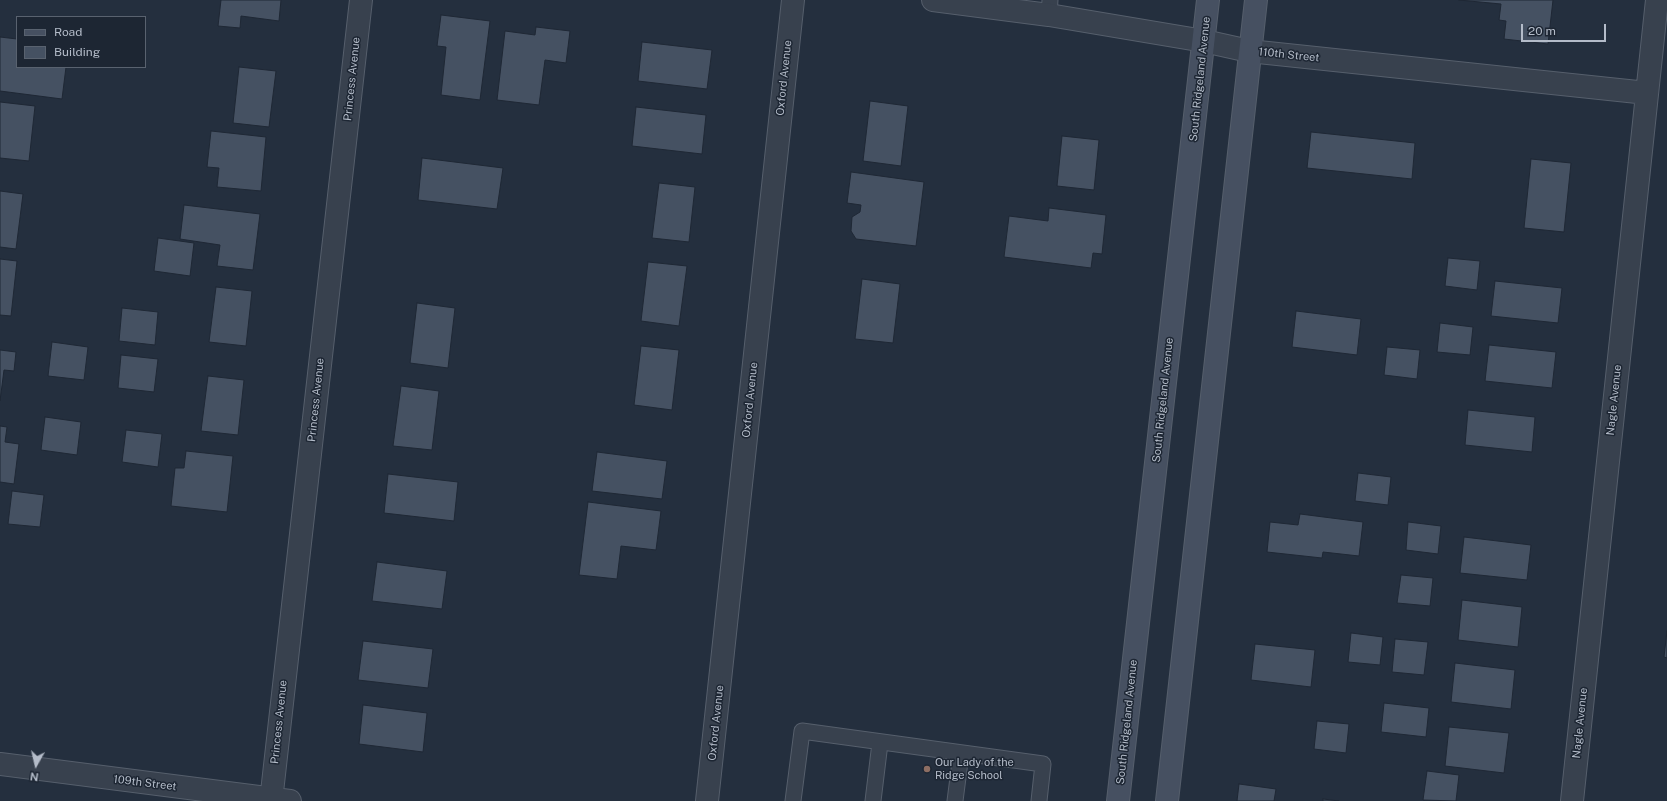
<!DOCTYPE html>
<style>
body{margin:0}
#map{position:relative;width:1667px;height:801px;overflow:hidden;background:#242f3e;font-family:"Public Sans",sans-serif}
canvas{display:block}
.legend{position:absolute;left:16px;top:16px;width:130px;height:52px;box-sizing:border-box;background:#1d2633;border:1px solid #59626f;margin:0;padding:5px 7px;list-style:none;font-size:12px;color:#b4bcc9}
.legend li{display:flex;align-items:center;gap:8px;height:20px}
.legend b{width:20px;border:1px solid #59626f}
.north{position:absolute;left:16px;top:745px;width:40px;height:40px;-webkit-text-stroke:3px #1d2633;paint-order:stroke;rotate:188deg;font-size:11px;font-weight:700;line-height:16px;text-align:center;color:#b4bcc9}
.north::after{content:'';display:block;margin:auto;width:14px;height:18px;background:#b4bcc9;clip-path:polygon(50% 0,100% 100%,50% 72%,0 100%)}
.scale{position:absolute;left:1521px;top:24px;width:85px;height:18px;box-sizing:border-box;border:2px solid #b4bcc9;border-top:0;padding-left:5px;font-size:12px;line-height:14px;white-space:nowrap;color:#b4bcc9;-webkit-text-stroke:3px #1d2633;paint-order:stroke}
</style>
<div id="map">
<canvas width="1667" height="801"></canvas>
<ul class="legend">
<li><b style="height:5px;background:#465061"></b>Road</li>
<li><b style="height:11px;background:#455162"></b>Building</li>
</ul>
<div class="north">N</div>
<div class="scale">20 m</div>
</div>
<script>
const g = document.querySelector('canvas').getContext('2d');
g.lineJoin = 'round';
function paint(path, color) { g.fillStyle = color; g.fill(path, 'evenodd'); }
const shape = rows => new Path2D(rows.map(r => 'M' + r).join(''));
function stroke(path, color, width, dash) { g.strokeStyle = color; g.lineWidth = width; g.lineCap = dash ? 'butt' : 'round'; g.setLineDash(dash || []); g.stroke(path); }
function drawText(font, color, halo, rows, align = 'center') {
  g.font = font + ' "Public Sans",sans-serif'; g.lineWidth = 3; g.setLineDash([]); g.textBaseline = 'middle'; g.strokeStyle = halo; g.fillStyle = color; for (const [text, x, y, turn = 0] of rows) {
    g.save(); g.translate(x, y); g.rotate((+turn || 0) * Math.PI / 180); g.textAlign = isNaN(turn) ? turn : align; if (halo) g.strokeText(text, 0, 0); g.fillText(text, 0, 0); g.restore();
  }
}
const building = shape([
 [221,0,281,0,279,21,241,16,240,28,218,26,221,0],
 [1459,0,1553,0,1548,44,1504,39,1506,21,1499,20,1501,4,1459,0],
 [441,15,490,21,480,100,441,95,446,47,437,46,441,15],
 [536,27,570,31,566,63,545,60,539,105,497,100,505,31,535,35,536,27],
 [0,37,17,39,17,67,66,67,62,99,0,91,0,37],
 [642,42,712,50,707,89,638,81,642,42],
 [239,67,276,71,269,127,233,123,239,67],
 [870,101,908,106,901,166,863,161,870,101],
 [0,102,35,106,29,161,0,158,0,102],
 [636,107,706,115,702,154,632,146,636,107],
 [211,131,266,137,261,191,217,187,219,168,207,167,211,131],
 [1311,132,1415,143,1412,179,1307,168,1311,132],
 [1062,136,1099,140,1094,190,1057,186,1062,136],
 [422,158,503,168,497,209,418,200,422,158],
 [1531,159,1571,163,1564,232,1524,228,1531,159],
 [851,172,924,182,916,246,856,239,851,231,852,217,860,212,861,205,847,203,851,172],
 [659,183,695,187,689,242,652,238,659,183],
 [0,191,23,194,16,249,0,247,0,191],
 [184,205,260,214,253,270,217,266,220,245,180,239,184,205],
 [1049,208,1106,215,1102,254,1093,253,1091,268,1004,257,1009,216,1048,221,1049,208],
 [158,238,194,243,190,276,154,271,158,238],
 [1448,258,1480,261,1477,290,1445,286,1448,258],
 [0,259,17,261,11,316,0,315,0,259],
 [648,262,687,266,679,326,641,321,648,262],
 [862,279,900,284,893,343,855,339,862,279],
 [1495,281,1562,288,1558,323,1491,316,1495,281],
 [216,287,252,291,246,346,209,342,216,287],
 [417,303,455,308,448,368,410,363,417,303],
 [122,308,158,312,155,345,119,341,122,308],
 [1296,311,1361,319,1357,355,1292,347,1296,311],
 [1440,323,1473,327,1470,355,1437,352,1440,323],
 [52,342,88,347,84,380,48,376,52,342],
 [1489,345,1556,352,1552,388,1485,381,1489,345],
 [641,346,679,350,672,410,634,405,641,346],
 [1387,347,1420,350,1417,379,1384,375,1387,347],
 [0,350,16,352,14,371,4,370,0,401,0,350],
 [121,355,158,359,154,392,118,388,121,355],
 [208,376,244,380,238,435,201,431,208,376],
 [401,386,439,391,432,450,393,446,401,386],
 [1468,410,1535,417,1532,452,1465,445,1468,410],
 [45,417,81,422,77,455,41,450,45,417],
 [0,426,7,427,5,442,19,444,14,484,0,482,0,426],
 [126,430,162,434,158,467,122,462,126,430],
 [186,451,233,456,227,512,171,506,175,468,184,468,186,451],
 [597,452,667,461,662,499,592,491,597,452],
 [1358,473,1391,477,1388,505,1355,501,1358,473],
 [388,474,458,482,454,521,384,513,388,474],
 [12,491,44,495,40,527,8,524,12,491],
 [588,502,661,511,656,550,621,546,617,579,579,575,588,502],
 [1300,514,1363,522,1359,556,1323,552,1322,558,1267,552,1270,522,1298,525,1300,514],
 [1408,522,1441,526,1438,554,1406,550,1408,522],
 [1464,537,1531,545,1527,580,1460,573,1464,537],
 [377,562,447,571,442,609,372,601,377,562],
 [1401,575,1433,578,1430,606,1397,603,1401,575],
 [1462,600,1522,607,1518,647,1458,640,1462,600],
 [1667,631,1667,658,1664,657,1667,631],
 [1351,633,1383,637,1380,665,1348,662,1351,633],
 [1395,639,1428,642,1424,675,1392,672,1395,639],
 [363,641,433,649,428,688,358,680,363,641],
 [1255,644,1315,650,1311,687,1251,680,1255,644],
 [1455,663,1515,670,1511,709,1451,702,1455,663],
 [1384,703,1429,708,1426,737,1381,732,1384,703],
 [363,705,427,713,423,752,359,744,363,705],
 [1317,721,1349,724,1346,753,1314,749,1317,721],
 [1449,727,1509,733,1504,773,1445,766,1449,727],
 [1427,771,1459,775,1456,801,1423,800,1427,771],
 [1239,784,1276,789,1274,801,1237,801,1239,784],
 [1323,799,1339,801,1323,801,1323,799]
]);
paint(building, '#455162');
stroke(building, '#1f2835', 1);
const service = shape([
 [1049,15,1050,0],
 [793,801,802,731,1043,764,1039,801],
 [873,801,880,743],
 [955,801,961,754]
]);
const minor = shape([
 [933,0,1049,15,1204,41,1249,51,1647,93],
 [0,764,290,801],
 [271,801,361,0],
 [707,801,793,0],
 [1572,801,1657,0]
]);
const secondary = shape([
 [1118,801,1208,0],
 [1167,801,1256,0]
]);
stroke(service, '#565f6c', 17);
stroke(minor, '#565f6c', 24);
stroke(secondary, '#565f6c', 24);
stroke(service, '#38414e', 15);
stroke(minor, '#38414e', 22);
stroke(secondary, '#465061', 22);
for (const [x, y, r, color] of [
 [927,769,4,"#8d6e63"]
]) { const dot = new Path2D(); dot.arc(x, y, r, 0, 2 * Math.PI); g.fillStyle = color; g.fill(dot); stroke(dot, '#1d2633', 1.5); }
drawText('11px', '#b4bcc9', '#1d2633', [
 ["110th Street",1289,55,6],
 ["Oxford Avenue",784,78,-84],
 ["Princess Avenue",352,79,-84],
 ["South Ridgeland Avenue",1200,79,-84],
 ["Princess Avenue",316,400,-84],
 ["Oxford Avenue",750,400,-84],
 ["South Ridgeland Avenue",1163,400,-84],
 ["Nagle Avenue",1614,400,-84],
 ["Princess Avenue",279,722,-84],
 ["South Ridgeland Avenue",1127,722,-84],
 ["Oxford Avenue",716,723,-84],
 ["Nagle Avenue",1580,723,-84],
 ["109th Street",145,783,7]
]);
drawText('11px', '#b4bcc9', '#1d2633', [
 ["Our Lady of the",935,763],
 ["Ridge School",935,776]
], 'left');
</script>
